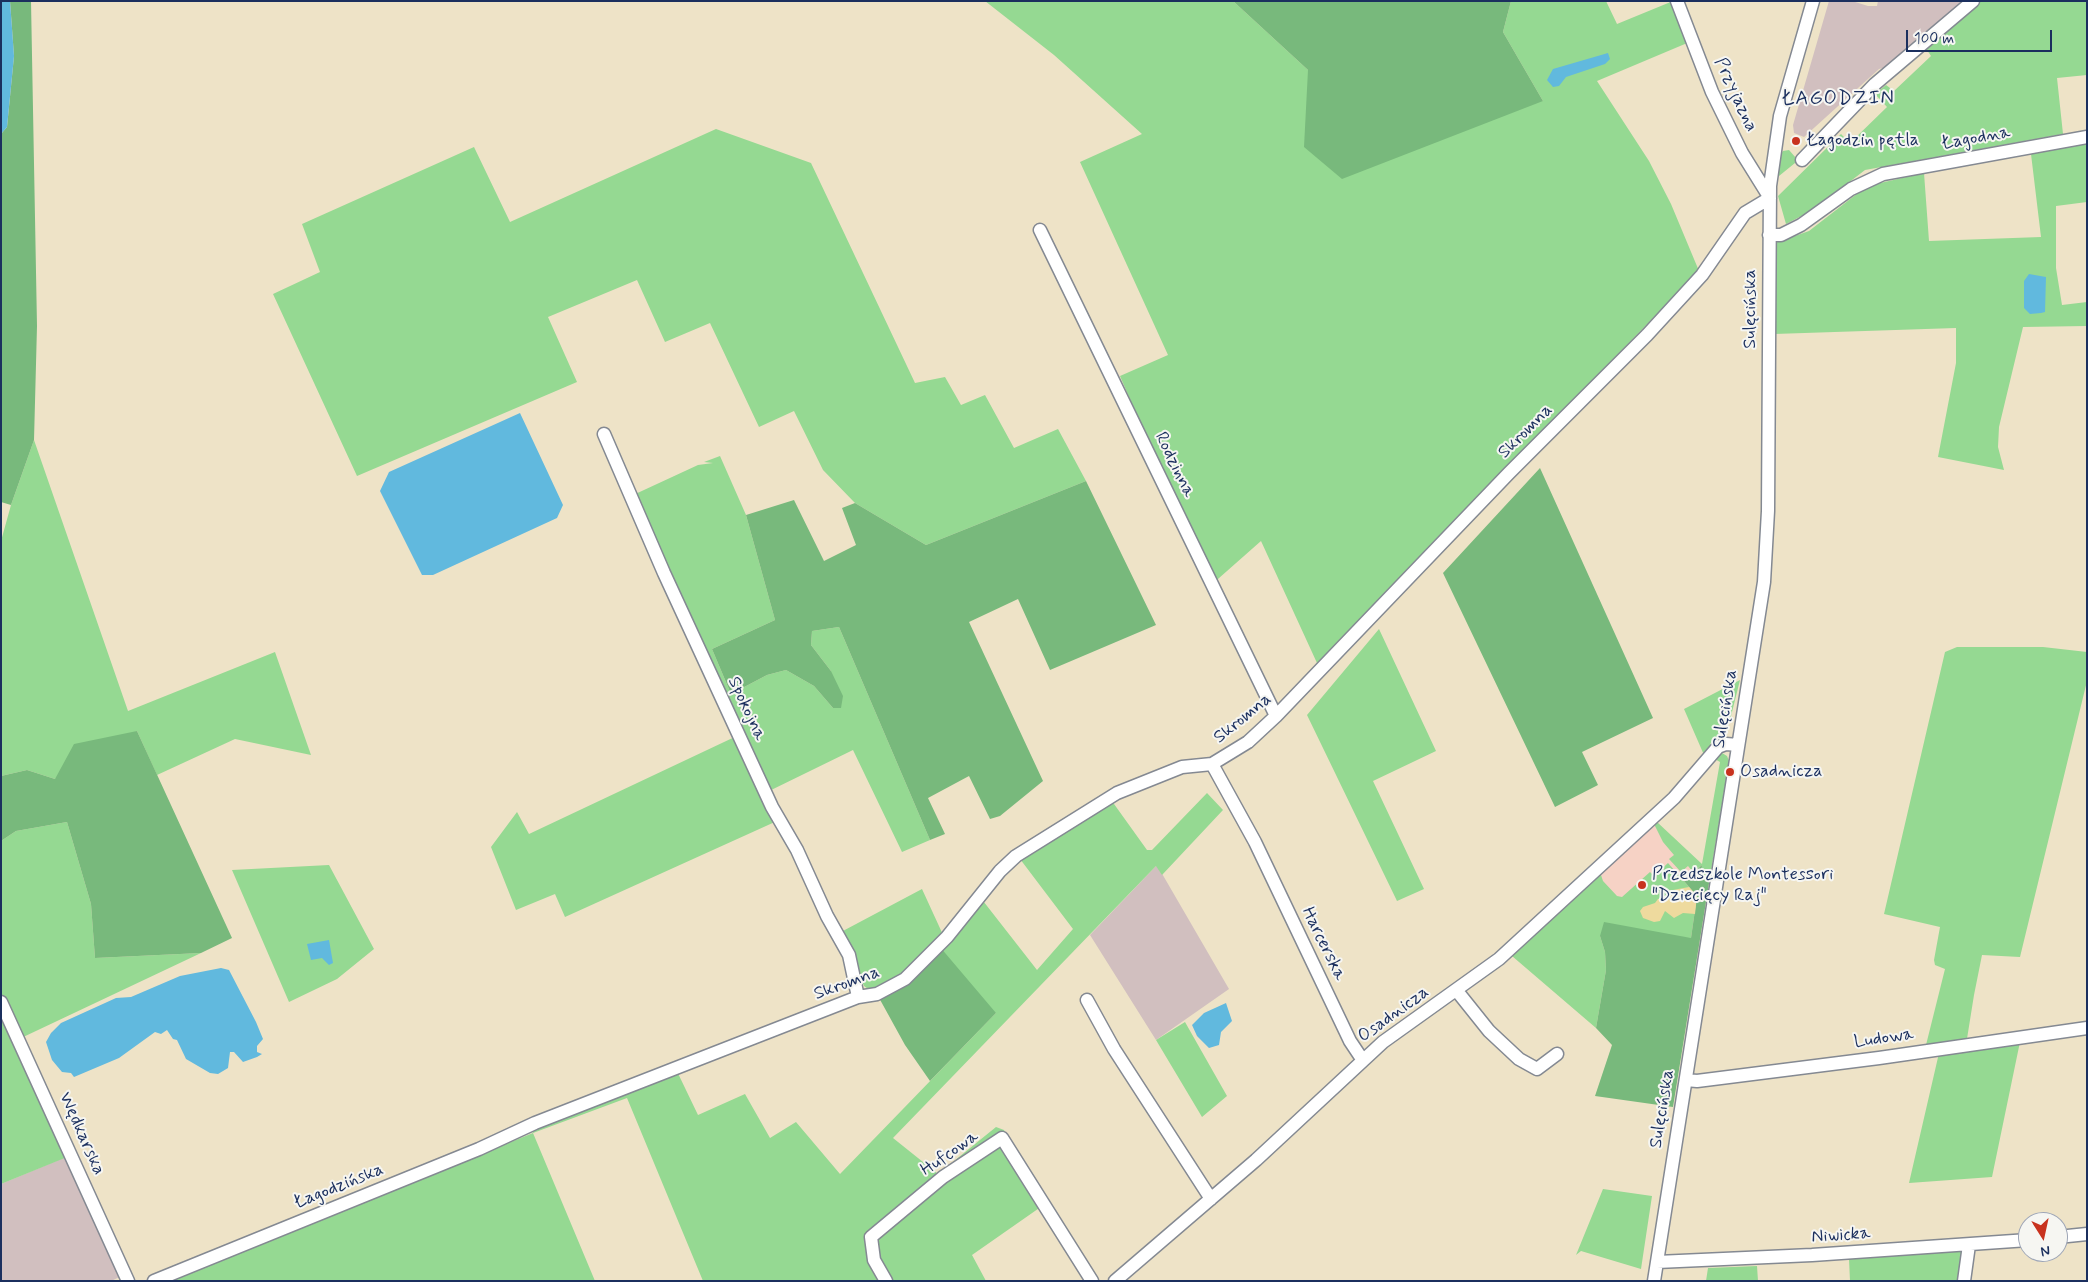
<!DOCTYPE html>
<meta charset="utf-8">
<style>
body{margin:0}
#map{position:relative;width:2088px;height:1282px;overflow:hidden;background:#eee3c7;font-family:Mynerve,sans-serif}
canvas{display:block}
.frame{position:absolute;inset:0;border:2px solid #1b2f5e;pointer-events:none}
.north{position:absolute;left:2018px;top:1212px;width:50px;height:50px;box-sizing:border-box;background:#f6f6f2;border:1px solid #9ea6b7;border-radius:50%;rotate:170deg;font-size:14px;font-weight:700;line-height:20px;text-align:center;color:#1b2f5e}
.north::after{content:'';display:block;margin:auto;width:18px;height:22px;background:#c8321e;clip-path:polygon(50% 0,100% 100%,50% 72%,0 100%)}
.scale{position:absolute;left:1906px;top:30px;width:146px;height:22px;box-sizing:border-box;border:2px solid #1b2f5e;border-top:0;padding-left:6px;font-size:15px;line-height:18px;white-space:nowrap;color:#1b2f5e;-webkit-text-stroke:4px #f6f6f2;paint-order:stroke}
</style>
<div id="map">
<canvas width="2088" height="1282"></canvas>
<div class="frame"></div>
<div class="north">N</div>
<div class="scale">100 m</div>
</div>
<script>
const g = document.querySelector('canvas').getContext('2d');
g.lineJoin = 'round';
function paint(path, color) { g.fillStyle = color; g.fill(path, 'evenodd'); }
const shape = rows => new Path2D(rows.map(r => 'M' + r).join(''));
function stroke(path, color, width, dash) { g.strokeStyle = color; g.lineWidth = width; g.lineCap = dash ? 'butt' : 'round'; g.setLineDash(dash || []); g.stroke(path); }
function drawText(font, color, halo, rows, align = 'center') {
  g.font = font + ' Mynerve,sans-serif'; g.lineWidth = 4; g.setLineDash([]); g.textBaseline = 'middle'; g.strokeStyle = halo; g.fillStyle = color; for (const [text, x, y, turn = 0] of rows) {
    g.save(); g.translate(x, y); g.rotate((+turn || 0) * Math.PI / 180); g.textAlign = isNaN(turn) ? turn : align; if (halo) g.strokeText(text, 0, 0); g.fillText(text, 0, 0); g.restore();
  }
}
paint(shape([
 [1657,822,1702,865,1691,938,1555,913]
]), '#f6d2c5');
paint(shape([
 [1829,1,1852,1,1868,6,1877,6,1878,1,1980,1,1925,47,1917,39,1883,68,1879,69,1804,137,1794,133,1793,125],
 [1157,865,1229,989,1156,1040,1090,935],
 [68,1156,122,1276,111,1281,1,1281,1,1184]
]), '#d1bfbf');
paint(shape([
 [985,1,1233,1,1308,70,1543,101,1503,32,1511,1,1606,1,1617,24,1673,1,1692,41,1597,81,1649,161,1671,204,1699,271,1317,663,1261,541,1210,586,1120,376,1168,355,1080,162,1142,134,1054,55],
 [1980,1,2087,1,2087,75,2057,78,2063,134,1865,170,1813,210,1786,224,1778,196,1841,134,1850,143,1887,107,1875,94,1886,85,1894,91,1931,56,1925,47],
 [716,129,811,163,915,383,945,377,961,405,985,395,1014,448,1058,429,1086,481,926,545,855,503,823,470,794,411,759,427,710,323,665,342,637,280,548,317,577,382,357,476,273,294,320,272,302,224,474,147,510,222],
 [2087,144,2087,202,2056,206,2056,268,2062,305,2087,302,2087,326,2023,327,1999,427,1998,447,2004,470,1938,457,1956,363,1956,328,1774,334,1775,243,1809,231,1867,186,1924,173,1929,241,2041,237,2031,154],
 [1789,150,1796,158,1795,163,1779,176,1777,174,1780,155,1783,151],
 [34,440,128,711,275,652,311,755,235,739,157,775,137,731,55,779,27,770,1,776,1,541,11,505],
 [720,456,746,515,775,620,712,649,731,694,767,675,786,670,814,686,833,708,831,671,811,645,812,631,839,627,930,840,902,852,853,750,763,794,777,821,565,917,555,894,516,910,491,847,517,812,529,834,741,734,631,496,698,465,713,463,704,462],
 [1379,629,1436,751,1373,781,1424,889,1397,901,1307,715],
 [1957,647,2043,647,2087,652,2087,681,2020,957,1982,955,1974,995,1966,1045,2021,1037,1992,1177,1909,1183,1939,1053,1925,1049,1945,969,1935,965,1934,960,1940,927,1884,914,1945,652],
 [1740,680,1730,720,1723,731,1710,744,1712,746,1704,755,1684,709],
 [1722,753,1727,756,1729,761,1710,877,1701,875,1702,865,1693,872,1688,866,1681,872,1669,859,1674,855,1663,842,1654,824,1657,822,1702,864,1720,762,1713,758],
 [1207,793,1223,810,1162,875,1156,866,893,1138,938,1174,996,1127,1004,1130,1045,1204,972,1255,986,1281,703,1281,627,1098,533,1133,595,1281,169,1281,533,1133,528,1120,673,1063,698,1115,745,1094,770,1138,796,1122,840,1174,996,1013,878,996,864,986,841,932,922,889,944,937,980,897,1037,970,1073,929,1017,855,1109,797,1147,850,1152,850],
 [67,822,91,904,95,958,201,953,19,1039,72,1155,1,1184,1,841,16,831],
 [1668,863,1697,896,1691,938,1600,936,1605,952,1606,970,1596,1028,1512,956,1600,872,1603,881,1617,896,1622,897,1650,872,1654,876],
 [329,865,374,949,337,979,289,1002,232,870],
 [1185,1022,1227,1096,1202,1117,1156,1040],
 [1603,1189,1652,1196,1641,1269,1581,1251,1576,1255],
 [1964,1250,1959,1281,1850,1281,1849,1259],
 [1757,1266,1758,1281,1706,1281,1708,1268]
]), '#95d992');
paint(shape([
 [10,1,31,1,37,326,34,440,11,505,1,502,1,134,7,127,14,56],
 [1233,1,1511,1,1503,32,1543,101,1342,179,1304,147,1308,70],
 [1540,468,1653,718,1582,752,1598,785,1555,807,1443,573],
 [1086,481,1156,625,1050,670,1018,599,969,622,1043,781,1000,816,990,819,969,776,928,798,945,834,930,840,839,627,812,631,811,645,831,671,843,696,841,708,833,708,814,686,786,670,767,675,731,694,712,649,775,620,746,515,794,500,824,561,856,545,842,508,855,503,926,545],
 [137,731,232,938,201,953,95,958,91,904,67,822,16,831,1,841,1,776,27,770,55,779,74,744],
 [1702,865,1701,875,1710,877,1673,1107,1595,1096,1612,1045,1596,1028,1606,970,1605,952,1600,936,1604,922,1691,938,1697,896,1684,881],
 [940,947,996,1013,930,1081,905,1045,878,996]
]), '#78b97c');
paint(shape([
 [1689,887,1697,896,1695,914,1683,913,1674,918,1665,911,1660,921,1654,922,1643,918,1640,911,1643,907,1655,903,1658,899,1669,898,1673,890]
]), '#eeda9e');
paint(shape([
 [1,1,10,1,14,56,7,127,1,134],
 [1608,53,1610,59,1605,64,1566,77,1559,86,1553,87,1547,80,1553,69],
 [2029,274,2046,277,2045,312,2041,313,2030,314,2024,308,2024,281],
 [520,413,563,505,557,518,433,575,422,575,380,491,389,472],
 [329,940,333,963,329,965,322,958,311,960,307,944],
 [221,968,229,970,256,1022,263,1039,257,1046,257,1052,262,1054,257,1057,243,1062,234,1052,230,1052,228,1068,218,1074,210,1073,186,1059,177,1040,173,1039,167,1030,161,1034,155,1032,119,1058,74,1077,71,1073,62,1072,52,1060,46,1042,51,1033,61,1023,116,998,131,997,180,976],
 [1226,1003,1232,1021,1221,1032,1219,1045,1209,1048,1197,1036,1192,1025,1204,1013]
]), '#61b9de');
const minor = shape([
 [1677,1,1712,92,1742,153,1770,198],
 [1802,160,1875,84,1973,1],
 [1040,230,1276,716],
 [1769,235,1781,235,1801,225,1851,189,1883,174,2087,137],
 [604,434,664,573,772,807,797,850,827,916,849,955,858,997],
 [1212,764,1255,842,1350,1041,1362,1059],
 [1457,991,1489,1031,1519,1059,1537,1069,1557,1054],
 [1087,1000,1114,1049,1211,1199],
 [1,1002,128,1281],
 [1686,1080,1697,1081,1879,1058,2087,1028],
 [2058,1237,2087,1234],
 [1657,1262,1812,1255,2028,1240],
 [154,1281,479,1149,535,1123,858,997,877,994,905,979,947,937,1000,871,1016,856,1117,793,1182,767,1212,764,1248,742,1276,716,1509,473,1647,335,1702,275,1745,213,1770,198],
 [886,1281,874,1260,871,1237,943,1177,1002,1138,1092,1281],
 [1115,1281,1256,1160,1383,1042,1499,959,1674,798,1718,747,1726,744,1738,745],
 [1654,1281,1764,582,1768,511,1770,186,1780,116,1813,1],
 [1964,1281,1969,1245]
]);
stroke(minor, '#848992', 15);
stroke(minor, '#fff', 12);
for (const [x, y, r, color] of [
 [1796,141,5,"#c8321e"],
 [1730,772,5,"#c8321e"],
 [1642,885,5,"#c8321e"]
]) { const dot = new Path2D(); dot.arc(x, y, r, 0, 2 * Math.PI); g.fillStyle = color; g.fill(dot); stroke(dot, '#f6f6f2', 2); }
drawText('18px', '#1b2f5e', '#f6f6f2', [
 ["Przyjazna",1735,95,65],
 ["Łagodna",1976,139,-10],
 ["Sulęcińska",1751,309,-90],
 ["Skromna",1526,432,-45],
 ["Rodzinna",1174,465,64],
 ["Spokojna",746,709,65],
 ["Sulęcińska",1726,709,-81],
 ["Skromna",1243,719,-39],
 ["Harcerska",1323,944,64],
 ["Skromna",847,984,-20],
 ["Osadnicza",1394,1015,-36],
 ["Ludowa",1884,1039,-8],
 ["Sulęcińska",1663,1109,-81],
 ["Wędkarska",81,1134,66],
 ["Hufcowa",950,1154,-35],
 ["Łagodzińska",339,1187,-22],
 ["Niwicka",1841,1236,-4]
]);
drawText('18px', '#1b2f5e', '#f6f6f2', [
 ["Łagodzin pętla",1806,141],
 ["Osadnicza",1740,772],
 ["Przedszkole Montessori",1652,875],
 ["\"Dziecięcy Raj\"",1652,896]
], 'left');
g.letterSpacing = '1px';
drawText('20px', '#1b2f5e', '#f6f6f2', [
 ["ŁAGODZIN",1838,100]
]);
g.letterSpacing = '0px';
</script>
